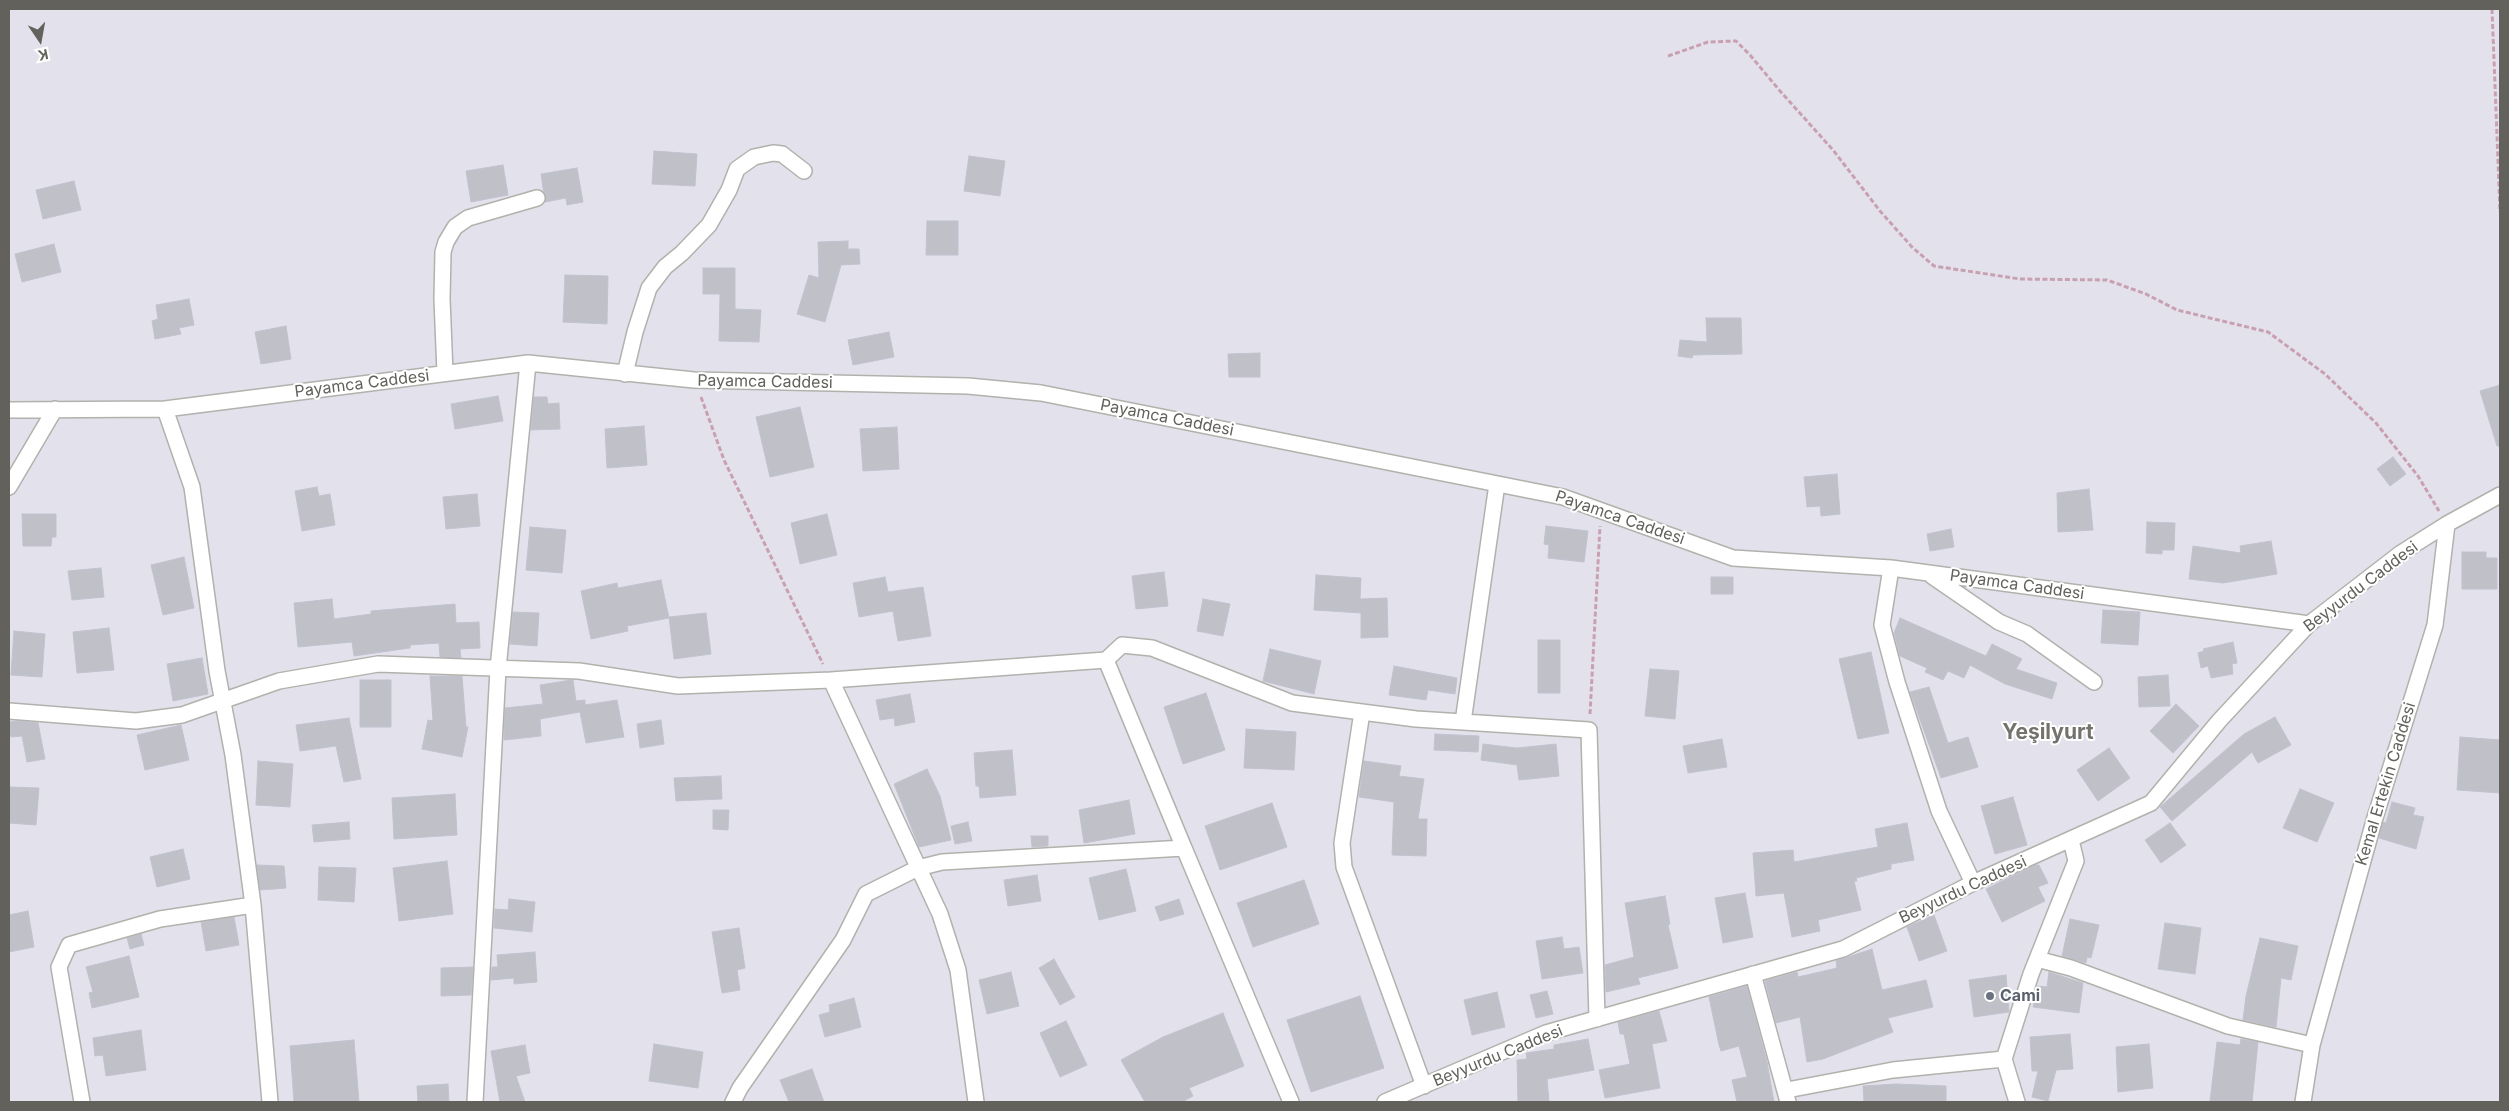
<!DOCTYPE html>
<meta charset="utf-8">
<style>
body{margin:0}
#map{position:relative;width:2509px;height:1111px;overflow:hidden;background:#e3e2ec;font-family:Inter,sans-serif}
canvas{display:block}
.frame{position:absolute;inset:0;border:10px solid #62615b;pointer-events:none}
.north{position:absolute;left:15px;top:15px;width:50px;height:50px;-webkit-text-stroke:4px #fff;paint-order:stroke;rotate:168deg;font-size:14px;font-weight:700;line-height:20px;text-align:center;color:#62615b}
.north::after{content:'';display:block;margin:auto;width:18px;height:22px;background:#62615b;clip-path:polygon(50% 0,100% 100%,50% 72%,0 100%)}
</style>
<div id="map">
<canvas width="2509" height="1111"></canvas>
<div class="frame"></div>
<div class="north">K</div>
</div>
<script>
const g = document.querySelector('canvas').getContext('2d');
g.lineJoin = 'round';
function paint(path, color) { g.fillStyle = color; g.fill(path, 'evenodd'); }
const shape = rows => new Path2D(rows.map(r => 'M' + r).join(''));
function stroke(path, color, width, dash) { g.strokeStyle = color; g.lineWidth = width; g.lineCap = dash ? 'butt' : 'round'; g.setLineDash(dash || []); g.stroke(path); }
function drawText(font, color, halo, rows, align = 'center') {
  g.font = font + ' Inter,sans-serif'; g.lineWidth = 4; g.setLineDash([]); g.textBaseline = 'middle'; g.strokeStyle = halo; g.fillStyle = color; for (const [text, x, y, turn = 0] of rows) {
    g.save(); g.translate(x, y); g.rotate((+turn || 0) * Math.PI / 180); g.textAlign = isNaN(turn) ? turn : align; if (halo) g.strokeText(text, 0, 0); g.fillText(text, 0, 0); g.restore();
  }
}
const building = shape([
 [654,151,697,154,695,186,652,184,654,151],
 [969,156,1005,161,1000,196,964,191,969,156],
 [503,165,508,195,471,202,466,171,503,165],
 [577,168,583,202,567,205,566,198,545,202,541,174,577,168],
 [74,181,81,210,43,219,36,190,74,181],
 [927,221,958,221,958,255,926,255,927,221],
 [848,241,848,249,859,249,860,264,841,265,825,322,797,314,809,275,819,278,818,242,848,241],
 [54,244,61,272,22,282,15,254,54,244],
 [703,268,735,268,735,309,761,310,759,342,719,341,720,294,703,294,703,268],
 [565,275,608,276,607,324,563,322,565,275],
 [189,299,194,325,179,328,181,334,155,339,152,321,158,319,156,305,189,299],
 [1706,318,1741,318,1742,354,1693,355,1692,358,1678,356,1680,340,1707,342,1706,318],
 [286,326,291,359,261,364,255,332,286,326],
 [889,332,894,357,853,365,848,340,889,332],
 [1260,353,1260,377,1229,377,1228,354,1260,353],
 [2500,385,2500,446,2497,446,2480,391,2500,385],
 [498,396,503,421,455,429,451,404,498,396],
 [534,397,547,397,548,404,559,403,560,429,531,430,534,397],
 [800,407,814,467,770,477,756,417,800,407],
 [644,426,647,465,607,468,605,429,644,426],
 [897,427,899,469,863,471,860,429,897,427],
 [2393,457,2406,474,2390,486,2377,469,2393,457],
 [1837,474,1840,514,1821,516,1820,506,1807,507,1804,477,1837,474],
 [317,487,319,496,330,494,335,525,302,531,295,491,317,487],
 [2089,489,2093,530,2058,532,2057,493,2089,489],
 [477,494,480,526,446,529,443,497,477,494],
 [22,514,56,514,56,537,52,537,51,546,23,546,22,514],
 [827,514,837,555,800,564,791,523,827,514],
 [2147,522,2175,523,2174,550,2162,550,2162,554,2146,553,2147,522],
 [1546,526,1588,531,1584,562,1548,558,1549,545,1544,544,1546,526],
 [530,527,566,530,562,573,526,570,530,527],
 [1951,529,1954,547,1930,551,1927,534,1951,529],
 [2271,541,2277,574,2223,583,2189,579,2193,546,2241,553,2240,546,2271,541],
 [2462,552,2486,552,2486,558,2497,558,2497,589,2462,589,2462,552],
 [184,557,194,608,163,615,151,565,184,557],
 [101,568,104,597,72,600,68,571,101,568],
 [1164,572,1168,606,1136,609,1132,576,1164,572],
 [1316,575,1361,578,1360,599,1387,598,1388,637,1361,638,1361,613,1314,610,1316,575],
 [885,577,888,592,923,587,931,636,898,641,893,611,859,617,853,583,885,577],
 [1711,577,1733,577,1733,594,1711,594,1711,577],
 [661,580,669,618,627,626,628,631,591,639,581,591,617,583,618,588,661,580],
 [332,599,334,619,371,614,371,611,455,604,456,623,479,622,480,648,460,649,461,658,440,657,439,643,410,645,410,648,354,656,352,642,298,647,294,603,332,599],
 [1203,599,1230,604,1223,636,1197,631,1203,599],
 [2103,610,2140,612,2138,645,2101,643,2103,610],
 [513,612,539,613,537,646,510,644,513,612],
 [706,613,711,654,674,659,669,617,706,613],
 [1900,618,1986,656,1992,644,2022,659,2016,669,2057,683,2052,699,2005,684,1970,665,1964,678,1948,671,1943,680,1925,672,1927,668,1900,656,1894,633,1900,618],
 [109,628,114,670,77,673,73,632,109,628],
 [14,631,45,634,42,677,11,675,14,631],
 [1538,640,1560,640,1560,693,1538,693,1538,640],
 [2233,642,2237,663,2232,664,2233,674,2211,678,2208,666,2201,668,2198,653,2204,651,2203,649,2233,642],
 [1270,649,1321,661,1314,694,1263,681,1270,649],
 [1871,652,1889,733,1858,739,1839,659,1871,652],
 [202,658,208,694,173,701,167,664,202,658],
 [1394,666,1457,678,1455,694,1428,690,1426,700,1389,695,1394,666],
 [1650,669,1679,671,1675,719,1645,716,1650,669],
 [2168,675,2170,706,2139,707,2138,677,2168,675],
 [430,676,462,676,466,727,468,727,462,757,422,749,428,720,433,721,430,676],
 [360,680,391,680,391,727,360,727,360,680],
 [571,680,573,680,576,701,585,700,585,705,617,700,624,737,586,743,580,712,540,719,541,736,504,740,505,708,543,704,540,685,571,680],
 [1929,687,1948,743,1968,737,1978,767,1941,778,1910,692,1929,687],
 [1206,693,1225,750,1183,764,1164,707,1206,693],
 [910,694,915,722,895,726,894,718,880,720,876,700,910,694],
 [2176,704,2199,726,2173,753,2150,731,2176,704],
 [2275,717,2291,745,2258,763,2252,752,2172,821,2160,807,2244,734,2275,717],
 [349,718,361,779,344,782,336,746,300,751,296,725,349,718],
 [661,720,664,744,640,748,637,724,661,720],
 [17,721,38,723,45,759,27,762,22,736,11,737,9,722,17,721],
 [181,725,189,760,145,770,137,735,181,725],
 [1246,729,1296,732,1294,770,1244,768,1246,729],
 [1435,734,1479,736,1478,752,1434,750,1435,734],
 [2460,737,2500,740,2500,793,2457,790,2460,737],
 [1722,739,1727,767,1688,773,1683,746,1722,739],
 [1483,744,1517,748,1556,744,1559,776,1519,780,1517,765,1481,760,1483,744],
 [2109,748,2130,778,2098,801,2077,770,2109,748],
 [1012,750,1016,795,980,798,979,786,976,786,974,753,1012,750],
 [258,761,293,764,290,807,256,805,258,761],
 [1364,761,1401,766,1399,776,1424,779,1418,819,1427,819,1426,856,1392,855,1394,802,1359,797,1364,761],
 [927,769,940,796,951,840,919,847,894,784,927,769],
 [721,776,722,799,676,801,674,778,721,776],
 [9,787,39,788,36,825,9,823,9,787],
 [2300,789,2334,803,2317,842,2283,828,2300,789],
 [455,794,457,835,394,839,392,798,455,794],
 [2013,797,2027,845,1995,854,1981,806,2013,797],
 [1129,800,1135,834,1084,843,1079,810,1129,800],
 [2392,802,2415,808,2413,815,2424,817,2416,849,2379,838,2383,822,2386,823,2392,802],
 [1272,803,1287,847,1220,870,1205,826,1272,803],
 [713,810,729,810,728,830,713,829,713,810],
 [349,822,350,839,314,842,312,825,349,822],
 [968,822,972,841,955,844,951,826,968,822],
 [1907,823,1914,860,1891,864,1891,869,1856,878,1857,881,1854,881,1861,910,1818,920,1820,931,1792,937,1784,893,1756,896,1753,853,1793,850,1794,862,1878,847,1875,829,1907,823],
 [2170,823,2186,845,2161,863,2145,840,2170,823],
 [1031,836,1048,836,1048,846,1032,847,1031,836],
 [183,849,190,879,157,887,150,857,183,849],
 [447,861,453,914,399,921,393,868,447,861],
 [257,865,284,866,286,888,260,890,257,865],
 [2035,865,2039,865,2048,883,2038,887,2045,901,2002,922,1986,889,2035,865],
 [319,867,356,868,354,902,318,900,319,867],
 [1126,869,1136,911,1099,920,1089,878,1126,869],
 [1037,875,1041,901,1008,906,1004,880,1037,875],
 [1304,880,1319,924,1253,947,1237,903,1304,880],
 [1745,893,1753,937,1723,943,1715,898,1745,893],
 [1665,896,1670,924,1668,925,1678,968,1638,978,1640,984,1606,992,1605,965,1634,957,1625,903,1665,896],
 [509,899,535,902,532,932,494,928,495,909,508,910,509,899],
 [1179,899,1184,914,1160,921,1155,907,1179,899],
 [28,911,34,947,9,952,9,915,28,911],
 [1934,915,1947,951,1919,961,1907,927,1934,915],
 [234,917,239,945,206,951,201,922,234,917],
 [2070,919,2099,925,2091,958,2087,957,2086,963,2062,956,2070,919],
 [2165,923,2201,928,2195,974,2158,969,2165,923],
 [739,928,745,968,737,970,740,990,722,993,712,932,739,928],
 [141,934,144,945,130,949,127,938,141,934],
 [1562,937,1564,949,1579,947,1583,973,1542,979,1536,941,1562,937],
 [2260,938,2298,946,2291,980,2281,978,2276,1027,2243,1020,2246,996,2260,938],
 [1872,949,1882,990,1926,980,1933,1007,1888,1018,1893,1032,1823,1059,1807,1062,1800,1017,1776,1023,1765,981,1797,972,1798,977,1837,968,1836,961,1872,949],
 [535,952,537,982,514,984,514,978,491,980,492,967,498,967,497,955,535,952],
 [129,956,139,997,92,1008,89,993,93,992,86,967,129,956],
 [1054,959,1075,997,1060,1005,1039,968,1054,959],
 [473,967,471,995,441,996,441,968,473,967],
 [1011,972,1019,1006,987,1014,979,980,1011,972],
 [2049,972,2083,983,2079,1013,2033,1007,2037,986,2047,987,2049,972],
 [2006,975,2009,1012,1974,1017,1969,980,2006,975],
 [1747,986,1767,1062,1774,1102,1737,1102,1732,1080,1747,1077,1739,1046,1721,1051,1719,1045,1709,997,1747,986],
 [1547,991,1553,1014,1536,1018,1530,995,1547,991],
 [1497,992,1505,1027,1472,1035,1464,1000,1497,992],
 [1360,996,1384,1068,1311,1092,1287,1020,1360,996],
 [854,998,861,1027,825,1037,819,1015,830,1012,829,1005,854,998],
 [1659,1011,1667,1041,1652,1044,1660,1088,1605,1098,1599,1070,1630,1064,1624,1034,1620,1034,1618,1022,1659,1011],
 [1223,1013,1244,1066,1189,1088,1193,1096,1182,1102,1145,1102,1121,1060,1163,1037,1223,1013],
 [1066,1021,1087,1065,1060,1077,1040,1033,1066,1021],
 [141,1030,146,1070,106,1076,103,1055,95,1056,93,1038,141,1030],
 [2070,1034,2073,1069,2056,1070,2048,1101,2032,1097,2038,1071,2032,1071,2030,1037,2070,1034],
 [1588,1039,1594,1070,1547,1079,1549,1102,1518,1102,1517,1060,1527,1059,1526,1053,1554,1049,1554,1045,1588,1039],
 [2241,1039,2258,1042,2252,1102,2210,1101,2217,1042,2240,1045,2241,1039],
 [354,1040,359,1102,294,1102,290,1046,354,1040],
 [654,1044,703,1052,698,1088,649,1081,654,1044],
 [2149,1044,2153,1088,2118,1092,2116,1047,2149,1044],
 [525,1045,530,1073,516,1076,525,1102,500,1102,491,1051,525,1045],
 [812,1069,824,1102,789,1102,780,1080,812,1069],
 [448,1084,449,1102,418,1102,417,1086,448,1084],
 [1896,1084,1946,1086,1946,1102,1864,1102,1863,1086,1896,1084]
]);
paint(building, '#bfc0c8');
stroke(building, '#c1c2d0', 1);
const minor = shape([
 [445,373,442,299,443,252,446,242,455,227,468,218,537,198],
 [625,374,635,332,649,288,665,267,682,253,709,225,729,190,737,169,754,157,773,153,782,154,804,171],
 [165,409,192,487,217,671,233,755,253,905,270,1102],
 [9,410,165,409,528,363,694,380,968,386,1041,393,1563,497,1733,558,1891,568,2309,624],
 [9,487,55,409],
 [1891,568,1882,625,1897,682,1939,811,1973,883],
 [1932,576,1999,622,2027,634,2094,682],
 [1106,660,1122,645,1152,648,1292,703,1416,719,1589,730,1597,1019],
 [831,680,1106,660,1184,848],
 [9,711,136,721,182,715,279,681,378,664,579,671,678,686,831,680,940,914,958,970,976,1102],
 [1362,712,1342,843,1344,867,1424,1086],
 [1463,722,1497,484],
 [2037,959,2071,968,2228,1026,2312,1045],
 [1753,974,1788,1102],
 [1787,1090,1893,1070,2004,1059],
 [82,1102,59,967,69,945,160,919,253,905],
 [475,1102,498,669,528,363],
 [733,1102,740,1088,843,940,866,894,918,868,942,862,1184,848,1291,1102],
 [1385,1102,1546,1033,1843,949,1973,883,2151,803,2219,721,2309,624,2401,553,2447,524],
 [2017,1102,2004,1059,2031,974,2076,861,2071,840],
 [2303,1102,2312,1045,2374,821,2435,625,2447,524,2500,495]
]);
stroke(minor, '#b2b1ac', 18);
stroke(shape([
 [2492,9,2500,212],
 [1668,56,1708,42,1736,41,1750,55,1780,91,1833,150,1880,211,1912,247,1934,266,2020,279,2107,280,2146,294,2177,310,2268,332,2325,374,2376,423,2418,476,2439,511],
 [701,397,724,460,823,664],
 [1590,714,1600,526]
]), '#c9a0b2', 3, [5, 2.5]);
stroke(minor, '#fff', 15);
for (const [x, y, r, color] of [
 [1990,996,5,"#6b7280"]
]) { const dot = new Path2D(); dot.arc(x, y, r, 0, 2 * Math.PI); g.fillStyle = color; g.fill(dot); stroke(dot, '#fff', 2); }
drawText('16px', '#62615b', '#fff', [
 ["Payamca Caddesi",765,382,1],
 ["Payamca Caddesi",362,384,-7],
 ["Payamca Caddesi",1167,418,11],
 ["Payamca Caddesi",1620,518,19],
 ["Payamca Caddesi",2017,585,8],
 ["Beyyurdu Caddesi",2361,587,-37],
 ["Kemal Ertekin Caddesi",2386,784,-73],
 ["Beyyurdu Caddesi",1963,890,-25],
 ["Beyyurdu Caddesi",1498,1056,-22]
]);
drawText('bold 16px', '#5b616d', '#fff', [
 ["Cami",2000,996]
], 'left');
drawText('bold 21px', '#74726c', '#fff', [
 ["Yeşilyurt",2048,733]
]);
</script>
